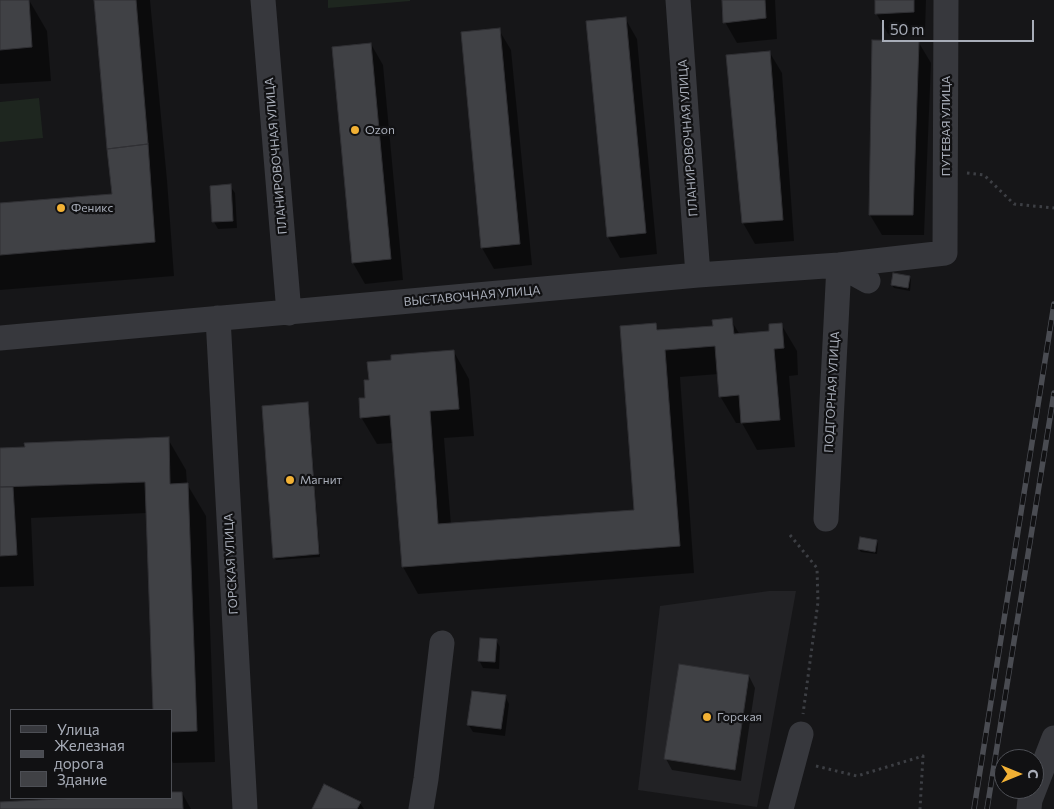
<!DOCTYPE html>
<meta charset="utf-8">
<style>
body{margin:0}
#map{position:relative;width:1054px;height:809px;overflow:hidden;background:#161618;font-family:Commissioner,sans-serif}
canvas{display:block}
.legend{position:absolute;left:10px;top:709px;width:162px;height:90px;box-sizing:border-box;background:#111113;border:1px solid #4d4f55;margin:0;padding:6px 9px;list-style:none;font-size:15px;color:#a8adb8}
.legend li{display:flex;align-items:center;gap:10px;height:25px}
.legend b{width:25px;border:1px solid #4d4f55}
.north{position:absolute;left:994px;top:749px;width:50px;height:50px;box-sizing:border-box;background:#111113;border:1px solid #4d4f55;border-radius:50%;rotate:90deg;font-size:14px;font-weight:700;line-height:20px;text-align:center;color:#a8adb8}
.north::after{content:'';display:block;margin:auto;width:18px;height:22px;background:#f2b134;clip-path:polygon(50% 0,100% 100%,50% 72%,0 100%)}
.scale{position:absolute;left:882px;top:20px;width:152px;height:22px;box-sizing:border-box;border:2px solid #a8adb8;border-top:0;padding-left:6px;font-size:15px;line-height:18px;white-space:nowrap;color:#a8adb8;-webkit-text-stroke:4px #111113;paint-order:stroke}
</style>
<div id="map">
<canvas width="1054" height="809"></canvas>
<ul class="legend">
<li><b style="height:6px;background:#37383d"></b>Улица</li>
<li><b style="height:6px;background:#4a4c52"></b>Железная дорога</li>
<li><b style="height:14px;background:#404145"></b>Здание</li>
</ul>
<div class="north">С</div>
<div class="scale">50 m</div>
</div>
<script>
const g = document.querySelector('canvas').getContext('2d');
g.lineJoin = 'round';
function paint(path, color) { g.fillStyle = color; g.fill(path, 'evenodd'); }
const shape = rows => new Path2D(rows.map(r => 'M' + r).join(''));
function stroke(path, color, width, dash) { g.strokeStyle = color; g.lineWidth = width; g.lineCap = dash ? 'butt' : 'round'; g.setLineDash(dash || []); g.stroke(path); }
function drawText(font, color, halo, rows, align = 'center') {
  g.font = font + ' Commissioner,sans-serif'; g.lineWidth = 4.5; g.setLineDash([]); g.textBaseline = 'middle'; g.strokeStyle = halo; g.fillStyle = color; for (const [text, x, y, turn = 0] of rows) {
    g.save(); g.translate(x, y); g.rotate((+turn || 0) * Math.PI / 180); g.textAlign = isNaN(turn) ? turn : align; if (halo) g.strokeText(text, 0, 0); g.fillText(text, 0, 0); g.restore();
  }
}
paint(shape([
 [769,591,796,591,757,807,638,790,660,606]
]), '#222225');
paint(shape([
 [328,0,410,0,410,1,328,8],
 [39,98,43,138,0,142,0,102]
]), '#1e261f');
paint(shape([
 [0,0,29,0,47,31,51,81,0,84],
 [95,0,150,0,167,180,174,276,0,290,0,204,113,195],
 [723,0,775,0,777,39,737,43,725,22],
 [876,0,926,0,925,32,888,34,876,13],
 [625,18,637,39,657,254,620,258,608,237],
 [499,30,511,50,532,265,494,269,482,248],
 [919,43,931,63,924,235,882,235,870,215],
 [371,44,383,65,403,280,365,284,353,263],
 [770,53,782,73,794,241,755,244,743,223],
 [230,186,235,193,237,228,218,229,214,222,212,187],
 [909,277,911,280,910,291,894,288,892,285],
 [731,320,740,335,771,333,781,324,797,351,798,375,789,376,795,447,757,450,742,423,736,423,720,396,719,374,680,377,694,573,418,594,403,567,393,443,377,444,361,417,370,381,393,361,454,352,469,379,474,436,444,438,451,525,636,511,655,324,660,332,714,327],
 [307,404,309,407,320,557,276,560,274,557],
 [168,439,186,470,187,484,206,516,215,762,173,763,171,759,171,710,155,710,147,513,31,518,34,586,0,587,0,449],
 [876,541,878,544,877,554,861,552,859,549],
 [496,640,500,647,499,669,483,668,479,660],
 [749,676,755,688,741,781,672,770,666,759],
 [505,696,509,704,505,736,473,732,468,724],
 [182,793,191,809,0,809,0,803,99,798,171,798],
 [360,803,364,809,313,809]
]), '#0007');
const building = shape([
 [0,0,29,0,32,47,0,50,0,0],
 [94,0,136,0,148,144,107,149,94,0],
 [722,0,765,0,766,18,723,23,722,0],
 [875,0,914,0,914,12,875,14,875,0],
 [626,17,646,233,607,237,586,21,626,17],
 [500,28,520,244,481,248,461,32,500,28],
 [872,40,919,41,913,215,869,215,872,40],
 [371,43,391,259,352,263,332,47,371,43],
 [770,51,783,220,742,223,726,55,770,51],
 [148,144,155,242,0,255,0,203,112,194,107,149,148,144],
 [231,184,233,221,212,222,210,186,231,184],
 [893,273,910,276,908,288,891,285,893,273],
 [732,318,734,334,769,331,769,324,782,323,784,348,774,349,780,420,741,423,739,395,719,397,715,346,665,350,680,546,402,567,390,415,360,418,359,398,365,398,364,380,369,380,367,362,391,360,391,355,454,350,459,409,430,411,438,524,634,510,620,326,656,323,657,330,713,326,712,320,732,318],
 [308,402,319,554,273,558,262,406,308,402],
 [169,437,170,484,188,483,197,731,171,732,171,710,153,710,145,482,0,487,0,448,25,447,24,443,169,437],
 [0,487,13,487,17,555,0,556,0,487],
 [860,537,877,540,875,552,858,549,860,537],
 [480,638,497,639,495,662,478,661,480,638],
 [679,664,749,675,735,770,664,759,679,664],
 [472,691,506,695,501,729,467,725,472,691],
 [324,784,361,802,357,809,312,809,324,784],
 [171,792,182,792,183,809,0,809,0,802,77,798,171,798,171,792]
]);
paint(building, '#404145');
stroke(building, '#303034', 1);
stroke(shape([
 [967,173,984,175,1014,204,1054,208],
 [790,535,817,568,818,602,803,714],
 [816,766,857,776,923,756,920,809]
]), '#3d3f44', 3, [2.5, 4]);
stroke(shape([
 [263,0,289,313],
 [678,0,698,275],
 [218,318,245,809],
 [0,338,698,275,839,265,945,253,946,0],
 [826,519,839,265,868,281],
 [421,809,426,779,442,643],
 [781,809,801,734],
 [1029,809,1030,800,1054,738]
]), '#37383d', 25);
const rail = shape([
 [974,809,1054,304],
 [987,809,1054,393]
]);
stroke(rail, '#4a4c52', 5.5);
stroke(rail, '#111113', 4, [11]);
for (const [x, y, r, color] of [
 [355,130,5,"#f2b134"],
 [61,208,5,"#f2b134"],
 [290,480,5,"#f2b134"],
 [707,717,5,"#f2b134"]
]) { const dot = new Path2D(); dot.arc(x, y, r, 0, 2 * Math.PI); g.fillStyle = color; g.fill(dot); stroke(dot, '#111113', 2); }
drawText('12px', '#a8adb8', '#111113', [
 ["ПУТЕВАЯ УЛИЦА",946,126,-90],
 ["ПЛАНИРОВОЧНАЯ УЛИЦА",688,138,-94],
 ["ПЛАНИРОВОЧНАЯ УЛИЦА",276,156,-95],
 ["ВЫСТАВОЧНАЯ УЛИЦА",472,296,-5],
 ["ПОДГОРНАЯ УЛИЦА",832,392,-87],
 ["ГОРСКАЯ УЛИЦА",231,564,-93]
]);
drawText('12px', '#a8adb8', '#111113', [
 ["Ozon",365,130],
 ["Феникс",71,208],
 ["Магнит",300,480],
 ["Горская",717,717]
], 'left');
</script>
